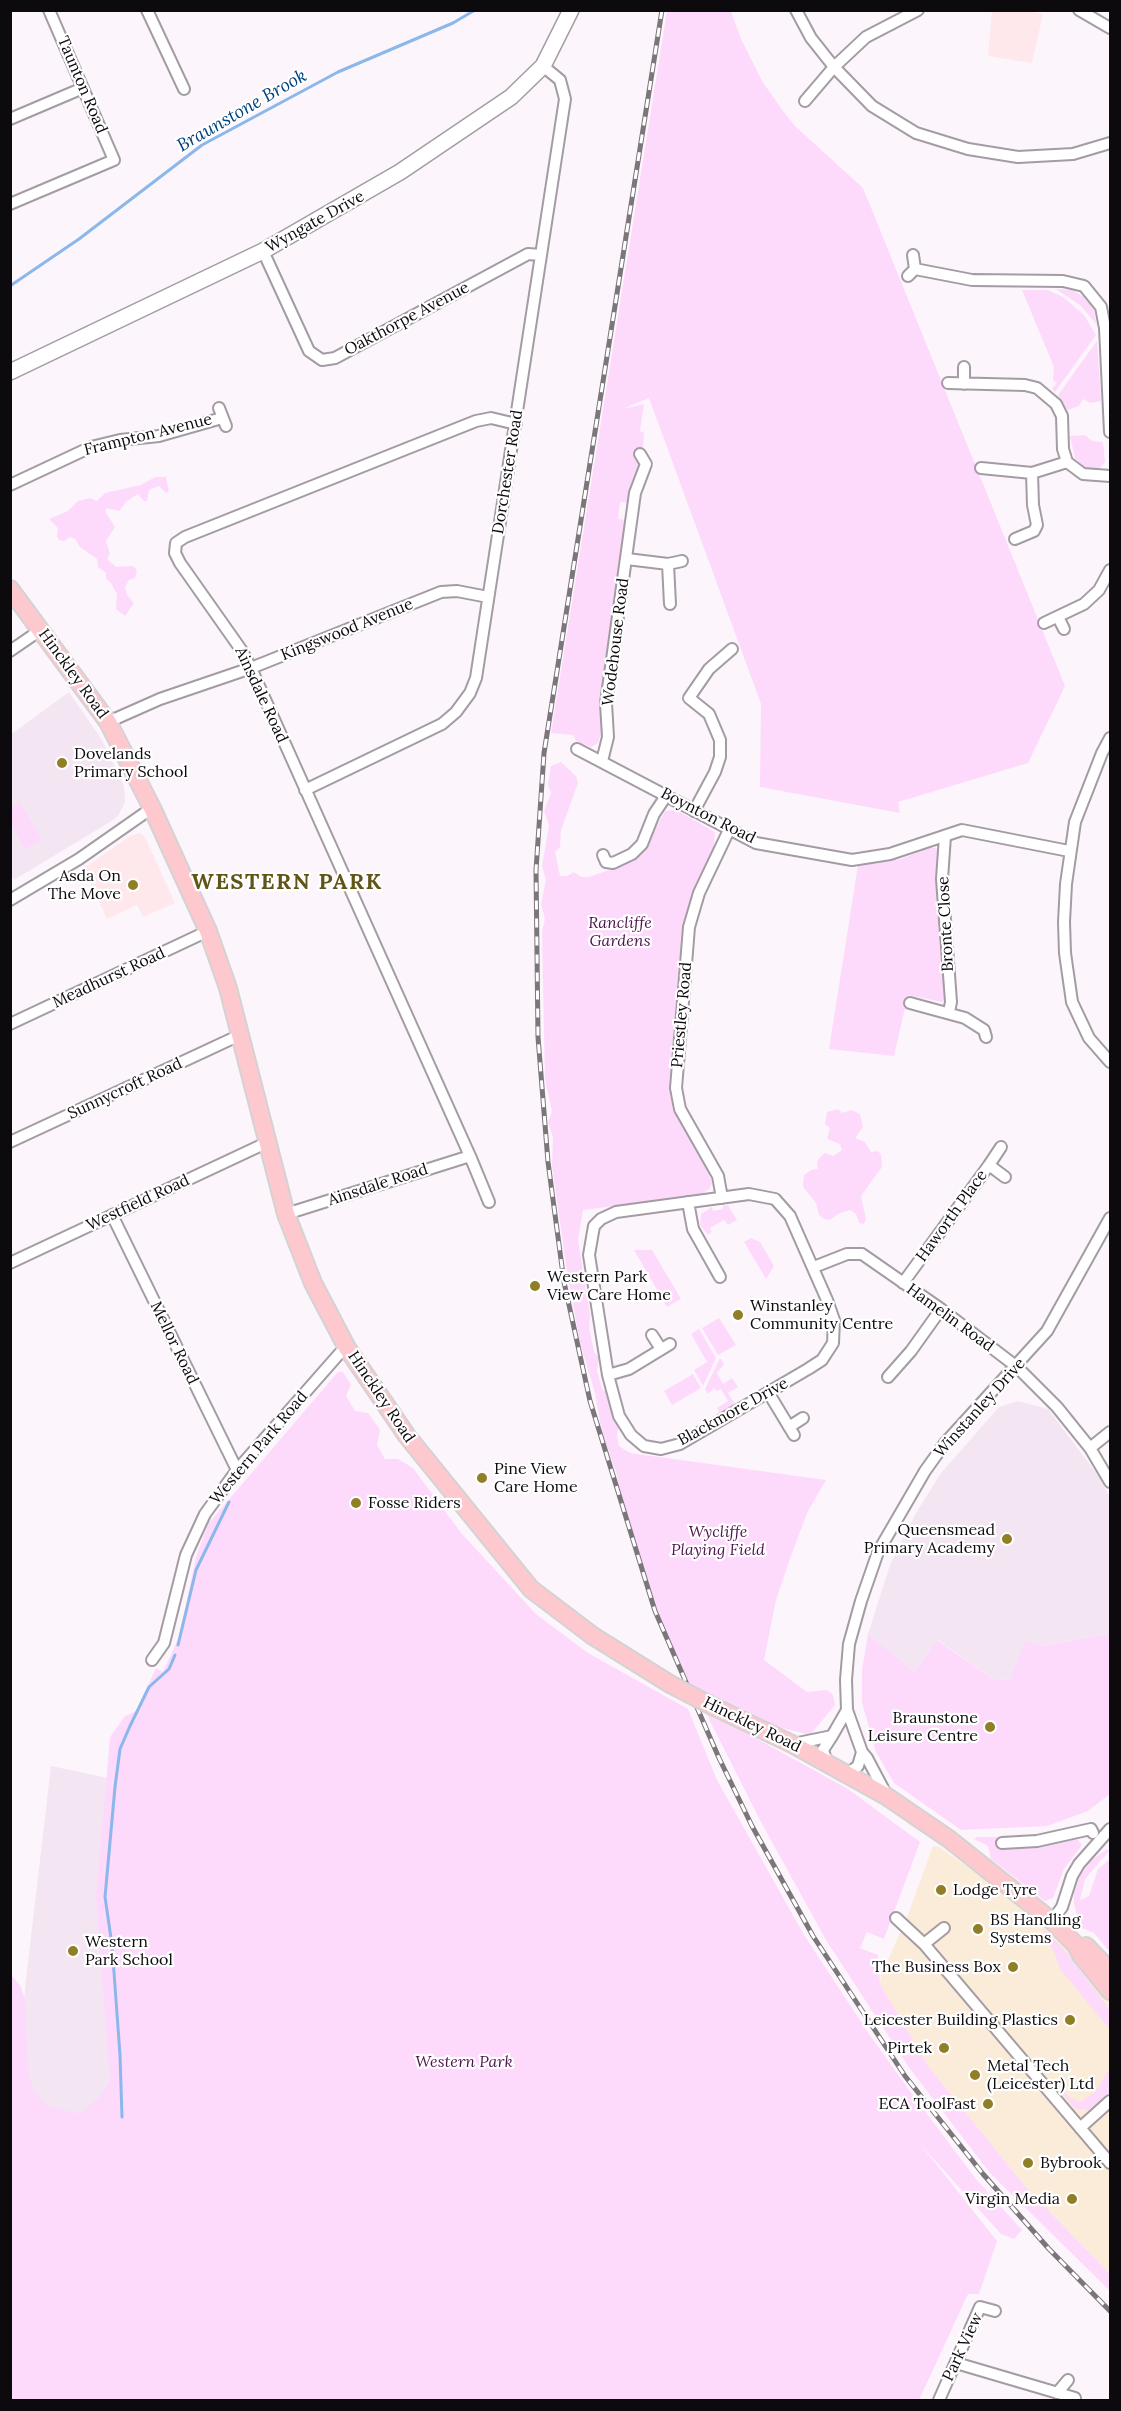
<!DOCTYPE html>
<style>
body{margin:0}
#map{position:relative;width:1121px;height:2411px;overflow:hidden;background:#fdf5fc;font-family:Lora,serif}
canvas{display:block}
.frame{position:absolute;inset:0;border:12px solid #0d0a0d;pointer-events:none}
</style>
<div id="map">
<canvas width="1121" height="2411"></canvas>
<div class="frame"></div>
</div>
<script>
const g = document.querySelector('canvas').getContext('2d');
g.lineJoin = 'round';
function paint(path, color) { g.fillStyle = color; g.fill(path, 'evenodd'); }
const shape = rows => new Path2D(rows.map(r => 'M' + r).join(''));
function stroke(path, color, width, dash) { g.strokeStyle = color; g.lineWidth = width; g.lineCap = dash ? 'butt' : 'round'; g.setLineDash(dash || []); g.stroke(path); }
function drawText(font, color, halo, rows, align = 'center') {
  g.font = font + ' Lora,serif'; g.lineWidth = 4.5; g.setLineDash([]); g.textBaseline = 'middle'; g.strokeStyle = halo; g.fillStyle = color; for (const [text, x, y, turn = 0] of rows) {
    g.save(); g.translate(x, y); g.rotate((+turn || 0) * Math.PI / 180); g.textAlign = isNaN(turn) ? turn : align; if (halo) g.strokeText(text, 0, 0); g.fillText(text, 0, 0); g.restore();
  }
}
paint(shape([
 [992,10,1025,11,1043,14,1032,63,988,56],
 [140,833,145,837,175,903,143,917,137,905,107,919,84,868,130,836]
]), '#fee8eb');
paint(shape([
 [933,1846,939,1847,1008,1895,1064,1946,1110,2001,1110,2274,1025,2186,929,2067,880,1984,881,1976,909,1912]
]), '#faecd8');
paint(shape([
 [69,692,102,740,124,786,125,802,118,816,110,822,14,880,10,873,10,735],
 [1018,1401,1048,1409,1100,1478,1110,1498,1110,1634,1040,1646,1010,1680,992,1679,938,1640,915,1672,868,1634,890,1565,916,1513,941,1473,999,1407],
 [51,1766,113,1779,128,2116,11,2138,26,1979]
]), '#f3e6f2');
paint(shape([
 [667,11,731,11,741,39,762,81,783,111,795,126,863,188,1065,686,1028,763,898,802,900,813,760,787,761,704,649,398,623,409,644,404,640,431,644,433,643,448,636,452,639,465,633,479,630,503,620,502,618,519,626,520,601,700,604,734,601,734,598,743,591,747,576,741,573,735,551,733],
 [1056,289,1072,290,1084,297,1093,308,1097,325,1081,306],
 [1022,290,1048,290,1063,297,1084,315,1096,335,1055,392,1052,389,1057,383,1053,380,1054,367],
 [1097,341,1101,401,1090,403,1083,399,1079,406,1068,410,1058,395],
 [1085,435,1092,441,1103,442,1105,462,1098,470,1086,468,1075,458,1070,436],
 [155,477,166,477,169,492,166,493,159,486,149,490,147,501,144,501,138,494,127,501,119,511,107,508,105,511,115,527,106,541,110,554,107,559,116,567,133,566,137,570,135,578,129,580,125,587,127,595,134,603,125,616,116,609,117,594,111,583,106,579,106,573,98,567,97,559,80,547,75,539,70,537,64,541,59,540,57,536,58,528,49,519,68,511,78,501,90,498,97,501,105,493,141,485],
 [561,762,576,776,578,783,561,830,560,847,555,852,560,876,567,876,574,872,581,877,589,877,623,865,651,837,665,811,676,810,715,832,713,851,690,902,682,928,669,1087,673,1110,703,1161,712,1183,709,1189,701,1195,583,1210,578,1240,590,1315,589,1327,594,1352,599,1358,597,1370,602,1389,610,1394,619,1426,617,1434,619,1446,630,1453,826,1480,808,1511,793,1550,776,1600,764,1660,807,1692,827,1690,833,1695,835,1705,810,1735,778,1727,771,1729,690,1685,665,1632,641,1564,630,1522,619,1501,617,1475,602,1433,595,1393,580,1343,566,1265,552,1166,553,1138,548,1122,552,1111,545,1080,542,931,545,919,541,904,546,880,542,866,549,825,544,811,551,793,548,785,551,766],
 [20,802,42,840,25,849,11,824,11,807],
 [929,848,936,848,938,851,937,878,944,1000,942,1002,908,995,894,1056,829,1049,858,865,901,859],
 [838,1109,842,1113,852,1110,860,1114,863,1127,855,1138,865,1142,871,1152,878,1151,881,1155,882,1167,861,1196,866,1219,864,1224,859,1223,856,1214,850,1210,840,1213,830,1220,824,1219,819,1215,816,1203,803,1187,804,1175,811,1170,818,1169,817,1162,820,1157,825,1153,833,1156,842,1150,840,1144,827,1139,830,1128,825,1124,827,1112],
 [728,1205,737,1220,728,1225,724,1220,710,1228,712,1232,708,1235,700,1225,701,1214,712,1207,713,1211,723,1209,723,1206],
 [751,1238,760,1242,774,1266,766,1279,744,1242],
 [634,1250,652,1250,681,1299,667,1307],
 [719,1318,736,1345,718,1355,702,1328],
 [699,1329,716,1358,703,1386,694,1370,707,1362,691,1334],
 [720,1358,724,1364,717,1373,723,1384,732,1378,738,1387,728,1393,735,1404,719,1413,717,1408,728,1401,721,1389,716,1391,714,1388,708,1394,705,1389],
 [342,1371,351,1384,346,1396,355,1411,368,1413,380,1430,377,1445,385,1459,398,1459,413,1468,462,1534,536,1614,588,1653,688,1709,717,1780,804,1935,871,2037,912,2094,976,2179,1022,2230,1014,2239,1001,2234,921,2145,997,2241,979,2294,968,2294,919,2400,11,2400,11,1975,20,1985,25,1999,28,2071,33,2090,47,2106,81,2114,99,2097,110,2082,96,1897,110,1737,125,1716,136,1711,156,1668,163,1672,179,1637,196,1557,208,1524,337,1373],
 [693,1374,701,1388,672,1405,664,1391],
 [868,1634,915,1672,937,1640,992,1679,1010,1680,1025,1641,1041,1646,1110,1634,1110,1794,1088,1811,1047,1826,961,1830,894,1783,876,1752,862,1703,862,1670],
 [707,1715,750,1735,848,1789,920,1842,884,1939,867,1932,860,1948,878,1955,880,1984,929,2067,1025,2186,1110,2274,1110,2291,990,2173,910,2069,826,1940,761,1822],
 [977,1837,997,1837,998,1849,1039,1846,1071,1839,1078,1840,1082,1845,1064,1869,1053,1898,1045,1901,991,1859,988,1846,974,1839],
 [1107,1849,1109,1851,1085,1879,1080,1900,1089,1896,1098,1869,1110,1859,1110,1952,1094,1933,1080,1927,1074,1904,1074,1894,1080,1875,1092,1860],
 [1043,1928,1067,1953,1110,2010,1110,2030,1060,1969,1055,1954,1043,1934],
 [1110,2068,1110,2092,1091,2110,1075,2109,1053,2082,1053,2078,1070,2098,1080,2102,1095,2092]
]), '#fddafb');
stroke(shape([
 [10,286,79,239,202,145,338,72,453,23,475,10],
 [178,1645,196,1570,229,1502],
 [122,2117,120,2055,112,1945,105,1897,115,1787,120,1749,130,1726,149,1687,169,1669,175,1655]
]), '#8bb7ea', 3);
const street = shape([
 [147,10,184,89],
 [796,10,811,38,834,67,872,106,916,133,968,149,1018,157,1073,154,1110,143],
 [1079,10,1110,28],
 [805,101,834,67,866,37,918,10],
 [10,119,83,88],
 [10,204,114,160,49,10],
 [263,251,309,351,322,360,335,358,528,254,541,255],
 [915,269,972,280,1063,281,1084,286,1101,307,1105,328,1110,432],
 [908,276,915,269,913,255],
 [948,383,1025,385,1037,388,1056,404,1062,416,1063,449,1067,462,1083,474,1110,476],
 [964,384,964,367],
 [219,408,226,426],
 [981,468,1032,473,1067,462],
 [10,485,91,447,120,440,159,436,222,418],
 [1015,539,1034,531,1037,525,1033,505,1032,473],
 [627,559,668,564,670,604],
 [668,564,682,561],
 [1058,617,1064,629],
 [1044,623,1084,604,1099,590,1110,570],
 [10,651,42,629],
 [108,722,160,699,251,668,441,592,457,591,488,597],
 [1110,738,1102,753,1075,822,1066,884,1064,922,1065,953,1072,1002,1089,1038,1110,1062],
 [577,749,756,843,852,860,890,854,962,830,1069,851],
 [602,761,608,737,606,703,635,493,646,464,640,454],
 [305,790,442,724,456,712,470,693,476,678,565,99,560,80,543,66],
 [694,811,715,772,720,757,720,740,709,714,689,698,709,669,732,649],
 [945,836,942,879,951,1002,949,1012],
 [603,855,606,862,613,863,632,854,642,844,654,814,666,796],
 [10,900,79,859,152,808],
 [910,1003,965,1018,984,1030,986,1037],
 [10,1024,208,931],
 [10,1142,240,1035],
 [470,1156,489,1202],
 [989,1165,1001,1147],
 [749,1194,775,1199,790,1216,827,1300,834,1320,833,1343,822,1360,808,1369,680,1444,661,1449,644,1446,631,1435,619,1416,608,1375,589,1255,594,1226,601,1219,616,1212,749,1194],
 [722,1198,718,1176,680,1109,676,1088,689,927,699,893,729,830],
 [688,1202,693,1229,720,1277],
 [286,1214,470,1156,251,668,242,651,180,563,175,553,176,543,185,537,476,421,491,418,516,424],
 [112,1215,237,1470],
 [10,1263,266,1143],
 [814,1267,847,1254,862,1254,941,1309,1017,1367,1057,1407,1090,1448,1110,1482],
 [903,1283,989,1165,1005,1177],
 [652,1335,661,1349],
 [608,1375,629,1369,670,1344],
 [888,1377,911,1351,941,1309],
 [768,1392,794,1435],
 [789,1427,803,1418],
 [1090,1448,1110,1432],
 [152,1660,164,1643,186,1555,205,1514,237,1470,339,1354,347,1348],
 [847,1710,846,1680,849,1644,861,1601,878,1552,925,1471,945,1443,1047,1331,1110,1218],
 [793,1744,832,1736,847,1710,862,1752,867,1758,886,1794],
 [827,1763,823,1750,832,1736],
 [847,1774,858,1766,862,1752],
 [1002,1843,1037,1841,1091,1829,1093,1833],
 [896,1918,924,1944,1110,2163],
 [1052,1921,1062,1907,1072,1876,1079,1864,1110,1829],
 [924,1944,944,1928],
 [1080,2128,1110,2101],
 [956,2363,1075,2398],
 [1057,2393,1068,2380],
 [939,2400,980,2307,995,2311]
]);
const secondary = shape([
 [10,372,263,251,400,172,511,97,543,66,571,10]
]);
const primary = shape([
 [10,589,108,722,152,808,208,931,228,988,286,1214,313,1283,347,1348,407,1436,531,1589,593,1636,670,1684],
 [712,1706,792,1744,886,1796,949,1839,1052,1921,1076,1945,1081,1955,1110,1991],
 [1086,1946,1110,1971]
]);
stroke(street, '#a39ca3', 14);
stroke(secondary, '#a39ca3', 18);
stroke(primary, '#d3d3d3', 20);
stroke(street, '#fff', 10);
stroke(secondary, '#fff', 15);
stroke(primary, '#fec9ce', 16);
const rail = shape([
 [662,10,544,753,536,870,538,1037,548,1162,564,1282,590,1401,655,1611,719,1758,752,1826,813,1936,905,2076,983,2174,1049,2249,1110,2311]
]);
stroke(rail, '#7b767a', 5);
stroke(rail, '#fff', 3, [9]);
const primaryBridge = shape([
 [670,1684,712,1706]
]);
stroke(primaryBridge, '#d3d3d3', 20, []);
stroke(primaryBridge, '#fec9ce', 16);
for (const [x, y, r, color] of [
 [62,763,6,"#907f26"],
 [133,885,6,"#907f26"],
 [535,1286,6,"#907f26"],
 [738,1315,6,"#907f26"],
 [482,1478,6,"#907f26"],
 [356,1503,6,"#907f26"],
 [1007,1539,6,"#907f26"],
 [990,1727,6,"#907f26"],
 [941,1890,6,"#907f26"],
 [978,1929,6,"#907f26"],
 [73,1951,6,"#907f26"],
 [1013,1967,6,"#907f26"],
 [1070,2020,6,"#907f26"],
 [944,2048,6,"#907f26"],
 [975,2075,6,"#907f26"],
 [988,2104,6,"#907f26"],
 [1028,2163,6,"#907f26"],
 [1072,2199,6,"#907f26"]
]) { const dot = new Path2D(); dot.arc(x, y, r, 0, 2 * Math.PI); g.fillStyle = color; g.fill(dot); stroke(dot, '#fff', 2); }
drawText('16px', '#0d0a0d', '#fff', [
 ["Taunton Road",82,85,67],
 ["Wyngate Drive",315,222,-29],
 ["Oakthorpe Avenue",407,319,-28],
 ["Frampton Avenue",148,435,-14],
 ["Dorchester Road",508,472,-81],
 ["Kingswood Avenue",347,630,-22],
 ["Wodehouse Road",616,642,-83],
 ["Hinckley Road",73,674,54],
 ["Ainsdale Road",261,695,65],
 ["Boynton Road",708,816,27],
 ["Bronte Close",946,924,-93],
 ["Meadhurst Road",109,978,-25],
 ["Priestley Road",682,1015,-85],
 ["Sunnycroft Road",125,1089,-25],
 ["Ainsdale Road",378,1185,-18],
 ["Westfield Road",138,1203,-25],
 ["Haworth Place",952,1216,-54],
 ["Hamelin Road",950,1318,36],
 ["Mellor Road",174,1343,64],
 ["Hinckley Road",381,1397,56],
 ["Winstanley Drive",980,1408,-48],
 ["Blackmore Drive",733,1412,-29],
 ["Western Park Road",259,1448,-50],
 ["Hinckley Road",752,1725,26],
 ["Park View",963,2347,-65]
]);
drawText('16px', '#0d0a0d', '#fff', [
 ["Dovelands",74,754],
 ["Primary School",74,772],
 ["Asda On",121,876,"right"],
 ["The Move",121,894,"right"],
 ["Western Park",547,1277],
 ["View Care Home",547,1295],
 ["Winstanley",750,1306],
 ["Community Centre",750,1324],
 ["Pine View",494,1469],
 ["Care Home",494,1487],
 ["Fosse Riders",368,1503],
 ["Queensmead",995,1530,"right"],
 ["Primary Academy",995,1548,"right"],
 ["Braunstone",978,1718,"right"],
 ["Leisure Centre",978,1736,"right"],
 ["Lodge Tyre",953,1890],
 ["BS Handling",990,1920],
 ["Systems",990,1938],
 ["Western",85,1942],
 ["Park School",85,1960],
 ["The Business Box",1001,1967,"right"],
 ["Leicester Building Plastics",1058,2020,"right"],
 ["Pirtek",932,2048,"right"],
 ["Metal Tech",987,2066],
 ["(Leicester) Ltd",987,2084],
 ["ECA ToolFast",976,2104,"right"],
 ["Bybrook",1040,2163],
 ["Virgin Media",1060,2199,"right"]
], 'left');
drawText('italic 16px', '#4f134e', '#fff', [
 ["Rancliffe",620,923],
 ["Gardens",620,941],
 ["Wycliffe",718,1532],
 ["Playing Field",718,1550],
 ["Western Park",464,2062]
]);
drawText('italic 18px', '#00427e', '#fff', [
 ["Braunstone Brook",242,111,-30]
]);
g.letterSpacing = '1.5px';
drawText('bold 22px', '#605417', '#fff', [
 ["WESTERN PARK",287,883]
]);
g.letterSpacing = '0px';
</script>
